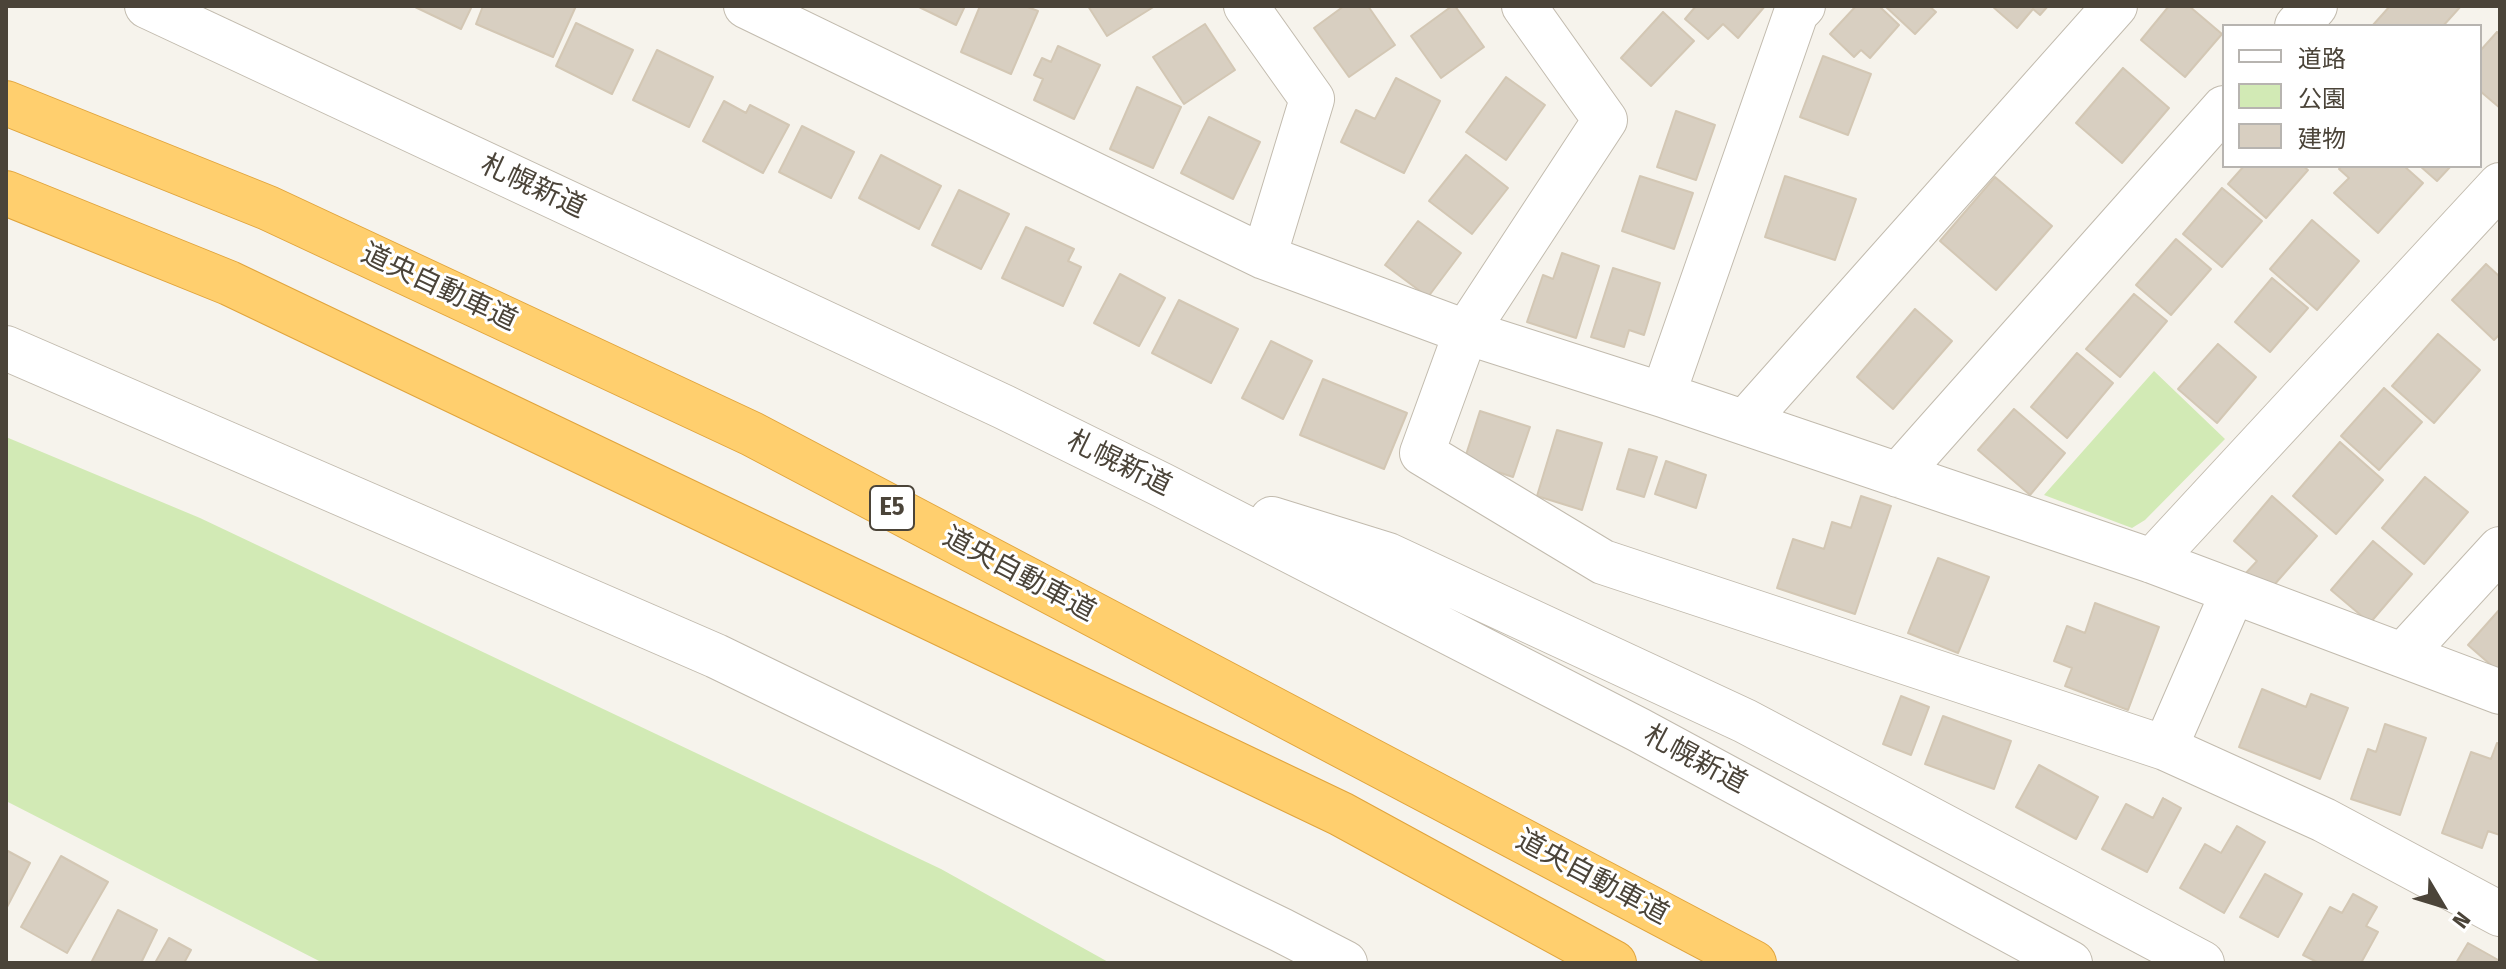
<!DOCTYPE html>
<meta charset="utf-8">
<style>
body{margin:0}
#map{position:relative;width:2506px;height:969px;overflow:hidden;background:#f6f3ec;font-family:"Fira Sans Condensed","Noto Sans JP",sans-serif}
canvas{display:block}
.frame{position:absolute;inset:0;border:8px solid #4b4439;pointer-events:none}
.legend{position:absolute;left:2222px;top:24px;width:260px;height:144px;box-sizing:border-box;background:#fff;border:2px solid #b7b4b0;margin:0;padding:10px 14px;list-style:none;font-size:24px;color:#4b4439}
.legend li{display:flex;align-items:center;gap:16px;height:40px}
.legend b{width:40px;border:2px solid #b7b4b0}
.north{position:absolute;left:2402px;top:865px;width:80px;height:80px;-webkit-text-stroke:6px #fff;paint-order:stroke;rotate:128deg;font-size:22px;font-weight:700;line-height:32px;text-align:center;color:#4b4439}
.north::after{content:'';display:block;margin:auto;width:28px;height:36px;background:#4b4439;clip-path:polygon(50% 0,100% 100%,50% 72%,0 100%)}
</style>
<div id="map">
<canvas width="2506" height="969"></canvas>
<div class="frame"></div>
<ul class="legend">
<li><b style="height:10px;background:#fff"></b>道路</li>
<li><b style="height:22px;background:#d2eab5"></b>公園</li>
<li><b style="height:22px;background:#d8cfc1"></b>建物</li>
</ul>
<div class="north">N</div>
</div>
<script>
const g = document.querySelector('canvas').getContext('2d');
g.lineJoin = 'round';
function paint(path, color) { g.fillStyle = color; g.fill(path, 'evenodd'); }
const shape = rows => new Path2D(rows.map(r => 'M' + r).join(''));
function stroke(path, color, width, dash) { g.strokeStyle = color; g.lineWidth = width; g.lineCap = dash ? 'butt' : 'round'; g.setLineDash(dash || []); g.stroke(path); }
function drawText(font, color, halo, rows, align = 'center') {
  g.font = font + ' "Fira Sans Condensed","Noto Sans JP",sans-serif'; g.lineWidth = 6; g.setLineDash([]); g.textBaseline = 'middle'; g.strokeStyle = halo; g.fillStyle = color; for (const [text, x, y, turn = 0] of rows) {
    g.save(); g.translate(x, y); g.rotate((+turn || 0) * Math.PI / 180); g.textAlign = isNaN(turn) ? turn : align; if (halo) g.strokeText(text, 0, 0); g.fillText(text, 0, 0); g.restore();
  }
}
paint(shape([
 [2154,371,2225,439,2145,520,2132,528,2044,495],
 [6,437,200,518,941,869,1110,963,323,963,6,801]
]), '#d2eab5');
const building = shape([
 [413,6,472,6,461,29,413,6],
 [483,6,576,6,553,57,476,24,483,6],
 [917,6,965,6,956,25,917,6],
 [980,6,1025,6,1038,11,1011,74,961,52,980,6],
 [1088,6,1155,6,1107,36,1088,6],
 [1344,6,1368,6,1395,45,1349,77,1314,28,1344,6],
 [1452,6,1455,6,1484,47,1441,78,1411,36,1452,6],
 [1696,6,1765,6,1738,38,1723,24,1708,39,1685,19,1696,6],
 [1856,6,1879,6,1899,25,1870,58,1861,50,1854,57,1830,34,1856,6],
 [1885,6,1929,6,1936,12,1915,34,1885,6],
 [1992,6,2048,6,2040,15,2033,9,2017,28,1992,6],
 [2169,6,2189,6,2222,34,2185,77,2141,40,2169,6],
 [2390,6,2461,6,2443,26,2375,26,2373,25,2390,6],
 [1663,12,1694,41,1651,86,1621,58,1663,12],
 [576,23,633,50,612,94,556,66,576,23],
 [1205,24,1235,70,1184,104,1153,57,1205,24],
 [2497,32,2500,35,2500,108,2480,91,2480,51,2497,32],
 [1058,46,1100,65,1074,119,1034,100,1043,79,1034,75,1042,58,1051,62,1058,46],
 [657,50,713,77,689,127,633,100,657,50],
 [1823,56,1871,74,1848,135,1800,117,1823,56],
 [2123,68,2169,108,2122,163,2076,123,2123,68],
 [1506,77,1545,105,1506,160,1466,132,1506,77],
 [1396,78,1440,101,1404,173,1341,142,1356,110,1375,119,1396,78],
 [1137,87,1181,107,1153,168,1110,149,1137,87],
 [724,101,746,113,750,105,789,125,763,173,703,141,724,101],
 [1676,111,1715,125,1696,180,1657,167,1676,111],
 [1209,117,1260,142,1233,199,1181,173,1209,117],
 [802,126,854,152,831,198,779,172,802,126],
 [881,155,941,186,919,229,859,198,881,155],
 [1466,155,1508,188,1472,234,1429,201,1466,155],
 [2244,166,2303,166,2308,170,2266,218,2228,184,2244,166],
 [2342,166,2404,166,2423,183,2378,233,2334,193,2349,178,2339,169,2342,166],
 [2420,166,2451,166,2437,181,2420,166],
 [1640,176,1693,193,1674,249,1622,231,1640,176],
 [1785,176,1856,199,1835,260,1765,237,1785,176],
 [1995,177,2052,226,1996,290,1940,241,1995,177],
 [2222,188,2262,221,2222,267,2183,234,2222,188],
 [959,190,1009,214,981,269,932,245,959,190],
 [2312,220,2359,261,2317,310,2270,269,2312,220],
 [1418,221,1461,253,1428,297,1385,265,1418,221],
 [1026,227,1074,249,1068,261,1081,267,1063,306,1002,278,1026,227],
 [2176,239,2211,269,2171,315,2136,285,2176,239],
 [1562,253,1599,266,1576,338,1527,322,1543,275,1553,279,1562,253],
 [2486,264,2500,277,2500,334,2494,340,2452,300,2486,264],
 [1613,268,1660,283,1644,335,1629,330,1624,347,1591,337,1613,268],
 [1120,274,1165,298,1139,346,1094,323,1120,274],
 [2272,278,2308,308,2270,352,2235,322,2272,278],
 [2134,294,2167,321,2120,377,2086,349,2134,294],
 [1179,300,1238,329,1211,383,1152,353,1179,300],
 [1915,309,1952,341,1893,409,1857,377,1915,309],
 [2438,334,2480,370,2434,423,2392,386,2438,334],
 [1271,341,1312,361,1283,419,1242,398,1271,341],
 [2218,344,2256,377,2217,423,2178,389,2218,344],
 [2077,353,2113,383,2067,438,2031,407,2077,353],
 [1323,379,1407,413,1384,469,1300,435,1323,379],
 [2384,388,2422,422,2379,470,2341,436,2384,388],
 [2014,409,2065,453,2030,495,1978,450,2014,409],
 [1480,411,1530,427,1513,477,1464,461,1480,411],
 [1557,430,1602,443,1582,510,1537,496,1557,430],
 [2340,442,2383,480,2336,534,2293,496,2340,442],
 [1629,449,1657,457,1644,497,1617,489,1629,449],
 [1666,461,1706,475,1696,508,1655,494,1666,461],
 [2425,477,2468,512,2424,564,2382,528,2425,477],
 [1861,496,1891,506,1855,614,1777,588,1793,539,1824,549,1832,522,1851,528,1861,496],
 [2272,496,2317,536,2267,593,2245,574,2257,561,2234,541,2272,496],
 [2373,541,2412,574,2370,623,2331,590,2373,541],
 [1938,558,1989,577,1958,653,1908,633,1938,558],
 [2095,603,2159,627,2128,710,2065,686,2072,668,2054,661,2067,626,2085,633,2095,603],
 [2500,609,2500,673,2468,645,2500,609],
 [2262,689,2306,707,2311,694,2348,708,2320,779,2239,747,2262,689],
 [1901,696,1929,707,1911,755,1883,744,1901,696],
 [1943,716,2011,741,1994,789,1925,764,1943,716],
 [2385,724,2426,738,2400,815,2351,799,2368,749,2376,752,2385,724],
 [2497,743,2500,744,2500,835,2488,831,2482,848,2442,833,2471,752,2491,759,2497,743],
 [2039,765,2098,797,2076,839,2016,807,2039,765],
 [2163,798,2181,808,2147,872,2102,849,2126,804,2153,818,2163,798],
 [2237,826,2265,842,2224,913,2180,888,2205,844,2221,853,2237,826],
 [6,850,30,863,6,909,6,850],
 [61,856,108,882,67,953,21,927,61,856],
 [2265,874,2302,894,2278,937,2240,917,2265,874],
 [2353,894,2377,907,2366,926,2378,932,2361,963,2319,963,2303,955,2330,907,2342,913,2353,894],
 [118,910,157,930,141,963,91,963,118,910],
 [169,938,191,950,184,963,155,963,169,938],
 [2468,943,2500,961,2500,963,2456,963,2468,943]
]);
paint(building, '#d8cfc1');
stroke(building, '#d3c7b4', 2);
const minor = shape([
 [147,6,1004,407,1162,485,1639,730,2070,963],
 [746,6,1264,257,1466,332,1663,395,2152,561,2500,692],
 [1246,6,1312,99,1264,257],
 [1524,6,1605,120,1466,332,1422,453,1603,562,2165,748,2324,820,2500,914],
 [2297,26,2315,6],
 [6,348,716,656,1281,930,1345,963],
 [1663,395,1796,13,1803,6],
 [1745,422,2115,6],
 [1898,475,2224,108],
 [1272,519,1388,555,1745,721,2202,963],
 [2152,561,2500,185],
 [2403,655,2500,549],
 [2165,748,2233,592]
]);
const highway = shape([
 [6,103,268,208,752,434,1754,963],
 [6,193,229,283,1341,814,1614,963]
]);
stroke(minor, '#c2bbae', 46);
stroke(highway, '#e0a43c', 46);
stroke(minor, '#fff', 44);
stroke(highway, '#ffcf6e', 44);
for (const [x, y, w] of [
 [892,508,44]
]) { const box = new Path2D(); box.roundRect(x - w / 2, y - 22, w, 44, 6); g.fillStyle = '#fff'; g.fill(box); stroke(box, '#4b4439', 2); }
drawText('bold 26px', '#4b4439', null, [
 ["E5",892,508]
]);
drawText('28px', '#4b4439', '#fff', [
 ["札幌新道",533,187,25],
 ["道央自動車道",439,288,25],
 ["札幌新道",1119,464,26],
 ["道央自動車道",1019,575,28],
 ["札幌新道",1695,760,28],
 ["道央自動車道",1592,878,28]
]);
</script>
